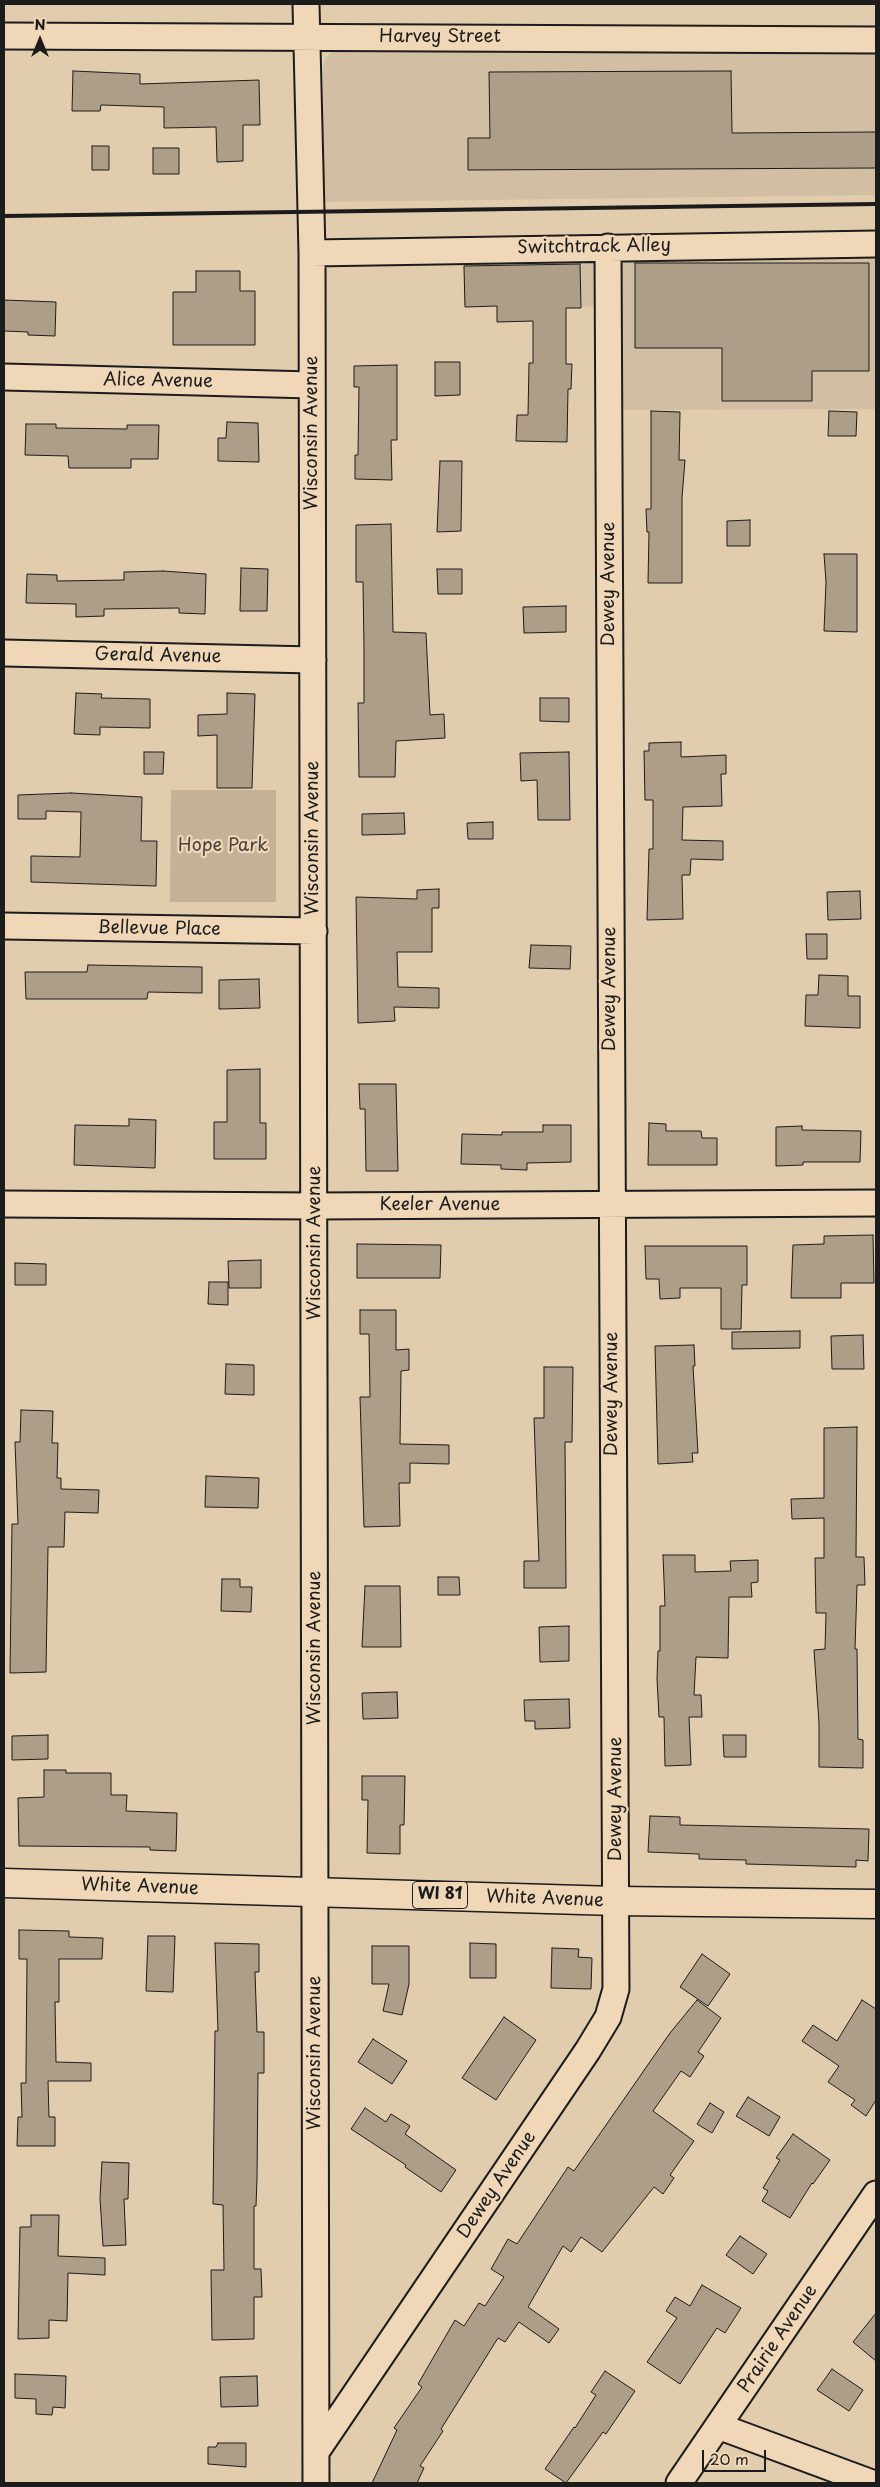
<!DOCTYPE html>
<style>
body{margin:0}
#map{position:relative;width:880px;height:2487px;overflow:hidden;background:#e2ccae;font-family:"Playpen Sans",sans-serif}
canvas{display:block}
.frame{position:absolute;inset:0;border:5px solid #1c1c1c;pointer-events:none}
.north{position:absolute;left:15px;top:15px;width:50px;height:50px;-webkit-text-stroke:4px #efd7b7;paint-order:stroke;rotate:0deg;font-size:14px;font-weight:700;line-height:20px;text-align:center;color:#1c1c1c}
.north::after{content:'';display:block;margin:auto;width:18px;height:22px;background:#1c1c1c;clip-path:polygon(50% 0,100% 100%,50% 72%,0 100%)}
.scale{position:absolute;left:702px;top:2450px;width:64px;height:22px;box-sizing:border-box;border:2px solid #1c1c1c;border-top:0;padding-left:6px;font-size:15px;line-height:18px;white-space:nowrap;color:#1c1c1c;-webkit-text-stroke:4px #efd7b7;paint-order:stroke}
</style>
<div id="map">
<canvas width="880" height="2487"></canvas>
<div class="frame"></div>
<div class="north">N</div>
<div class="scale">20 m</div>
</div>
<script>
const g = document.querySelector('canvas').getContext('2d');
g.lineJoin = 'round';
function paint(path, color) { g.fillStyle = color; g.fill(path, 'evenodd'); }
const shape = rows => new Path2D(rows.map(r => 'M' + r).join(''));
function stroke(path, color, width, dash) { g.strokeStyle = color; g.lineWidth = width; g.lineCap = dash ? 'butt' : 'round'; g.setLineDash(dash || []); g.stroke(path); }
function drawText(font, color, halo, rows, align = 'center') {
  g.font = font + ' "Playpen Sans",sans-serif'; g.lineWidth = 4.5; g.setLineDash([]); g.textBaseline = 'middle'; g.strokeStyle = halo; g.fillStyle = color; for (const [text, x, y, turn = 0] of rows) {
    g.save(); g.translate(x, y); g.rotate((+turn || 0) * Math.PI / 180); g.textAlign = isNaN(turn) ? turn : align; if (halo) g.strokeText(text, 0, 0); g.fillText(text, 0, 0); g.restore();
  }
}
paint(shape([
 [340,49,876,52,876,195,323,202,323,68,325,59,332,52],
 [876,255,876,409,619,410,619,307,464,305,463,262]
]), '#d2bea2');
paint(shape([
 [171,790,276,790,276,902,170,902]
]), '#c5b198');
const building = shape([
 [73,71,140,74,140,84,259,80,260,125,243,125,243,161,217,162,216,127,164,128,164,107,101,105,100,111,72,111,73,71],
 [731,71,732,133,876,132,876,168,468,170,468,138,490,138,489,72,731,71],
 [92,146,109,146,109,170,92,170,92,146],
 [153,148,179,148,179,174,153,174,153,148],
 [635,263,869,263,869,371,812,371,812,401,722,401,722,348,635,348,635,263],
 [580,264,581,308,566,308,566,364,572,364,571,389,568,389,567,442,516,441,517,415,528,415,529,363,533,363,533,321,497,322,497,306,465,307,464,266,580,264],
 [196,271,240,271,240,291,255,291,255,345,173,345,173,292,196,292,196,271],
 [4,300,56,302,55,336,28,335,28,332,4,331,4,300],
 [435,362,460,362,460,395,435,396,435,362],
 [397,365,397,440,391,440,392,480,355,479,355,455,358,455,359,387,354,387,354,366,397,365],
 [651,411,680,412,679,460,685,460,682,498,682,583,648,583,649,532,647,532,646,509,651,509,651,411],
 [829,411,857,412,856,436,828,436,829,411],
 [227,422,258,423,259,462,218,461,218,438,226,438,227,422],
 [26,424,56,424,56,428,127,429,127,425,159,425,158,459,131,459,131,468,69,468,68,456,25,455,26,424],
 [440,461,462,461,461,531,437,532,440,461],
 [750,520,750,546,727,546,727,521,750,520],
 [391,524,393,632,426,633,430,715,444,714,445,738,396,741,395,777,359,777,358,703,364,703,364,649,363,582,356,582,356,525,391,524],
 [824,554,857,554,857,632,824,631,826,582,824,554],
 [241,568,268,569,267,611,240,611,241,568],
 [437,569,462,569,462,594,438,594,437,569],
 [163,571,206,574,205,614,179,613,179,608,104,609,104,616,76,617,76,604,26,603,27,574,57,575,57,581,124,580,124,572,163,571],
 [566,606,566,632,524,633,523,607,566,606],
 [76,693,102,694,101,698,150,699,150,728,100,727,100,735,74,734,76,693],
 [227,693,255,694,252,788,217,788,217,735,198,736,198,715,227,714,227,693],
 [540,698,569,698,569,722,540,721,540,698],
 [681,742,681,757,726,755,726,774,721,774,722,806,683,807,682,840,723,841,723,860,691,859,690,875,682,875,683,919,647,920,649,849,653,849,653,800,645,800,644,751,649,751,649,743,681,742],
 [144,752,164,752,163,774,144,774,144,752],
 [569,752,570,820,538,820,537,780,521,781,520,753,569,752],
 [71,793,142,797,141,841,157,841,156,886,31,882,31,856,80,857,81,812,46,811,46,819,18,819,18,795,71,793],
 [404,813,405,834,362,835,362,814,404,813],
 [493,822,493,839,468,839,467,823,493,822],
 [439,889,439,908,432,908,432,952,397,952,398,987,439,988,439,1008,394,1007,395,1021,358,1023,356,897,417,899,417,890,439,889],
 [860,891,861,919,828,920,827,892,860,891],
 [806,934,827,934,827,959,807,959,806,934],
 [531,945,571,946,570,969,529,968,531,945],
 [88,965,202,967,202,993,148,992,147,999,26,999,25,972,87,972,88,965],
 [819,975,848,976,848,996,860,996,860,1028,805,1026,806,995,818,995,819,975],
 [259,979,260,1008,219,1009,219,980,259,979],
 [260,1069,260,1123,266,1123,266,1159,214,1159,214,1122,227,1122,227,1070,260,1069],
 [359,1084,396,1084,398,1171,366,1171,365,1109,360,1109,359,1084],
 [129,1119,156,1120,155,1168,74,1165,75,1125,129,1126,129,1119],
 [649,1123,666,1124,666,1131,701,1131,702,1138,717,1138,717,1165,648,1165,649,1123],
 [543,1125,571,1125,571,1162,527,1163,527,1170,501,1169,501,1165,461,1164,462,1134,502,1135,502,1132,543,1132,543,1125],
 [802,1126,802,1130,861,1131,860,1162,803,1162,803,1165,776,1166,776,1127,802,1126],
 [873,1235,874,1283,841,1283,841,1298,791,1298,793,1245,824,1244,824,1236,873,1235],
 [357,1244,441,1245,440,1278,357,1278,357,1244],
 [645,1246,747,1246,747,1285,742,1285,741,1329,721,1329,721,1288,680,1288,680,1298,660,1299,659,1279,646,1279,645,1246],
 [261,1260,261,1288,229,1288,228,1261,261,1260],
 [15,1263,46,1264,46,1285,15,1285,15,1263],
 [209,1282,228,1282,228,1305,208,1304,209,1282],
 [360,1310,396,1310,396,1350,409,1349,409,1370,401,1371,400,1444,449,1445,449,1464,410,1463,410,1483,399,1483,400,1526,364,1527,360,1397,370,1397,369,1334,360,1334,360,1310],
 [800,1331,800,1348,732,1349,732,1332,800,1331],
 [863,1335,864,1369,832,1369,831,1336,863,1335],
 [694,1345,695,1366,693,1366,698,1453,692,1453,693,1462,658,1464,655,1346,694,1345],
 [226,1364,254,1365,254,1395,225,1394,226,1364],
 [544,1367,573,1367,572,1442,565,1442,566,1588,524,1588,524,1561,539,1561,534,1418,544,1418,544,1367],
 [21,1410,53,1411,52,1443,58,1443,57,1478,61,1478,61,1489,99,1490,98,1513,65,1512,64,1547,48,1547,46,1672,10,1673,12,1524,18,1524,15,1442,20,1442,21,1410],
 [857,1427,856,1557,864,1557,865,1585,857,1585,855,1649,857,1649,858,1739,863,1740,863,1768,819,1767,819,1723,814,1650,825,1649,826,1613,816,1613,815,1558,824,1558,824,1518,792,1519,791,1499,824,1498,824,1428,857,1427],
 [206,1476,259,1478,258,1508,205,1507,206,1476],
 [663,1555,695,1555,695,1572,731,1571,730,1561,758,1560,758,1582,751,1583,752,1597,729,1597,728,1658,696,1657,694,1695,701,1695,702,1717,689,1717,691,1765,665,1766,664,1717,659,1717,657,1678,658,1651,660,1651,660,1606,665,1606,663,1555],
 [438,1577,459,1577,460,1595,438,1595,438,1577],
 [222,1579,240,1579,240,1587,252,1587,251,1612,221,1611,222,1579],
 [365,1586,400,1586,401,1647,362,1647,365,1586],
 [569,1626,569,1661,540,1662,539,1627,569,1626],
 [397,1692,398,1718,363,1719,362,1693,397,1692],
 [569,1699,570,1728,535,1729,535,1721,525,1721,524,1700,569,1699],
 [48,1735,48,1759,12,1760,12,1736,48,1735],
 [723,1735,746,1735,746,1757,724,1757,723,1735],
 [44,1770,66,1770,66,1773,111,1773,111,1795,127,1795,126,1811,177,1813,176,1851,150,1850,150,1847,19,1846,18,1798,44,1797,44,1770],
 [362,1776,405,1776,404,1825,400,1825,400,1854,367,1853,368,1800,362,1800,362,1776],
 [650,1816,680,1817,680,1825,869,1829,868,1861,856,1860,856,1867,746,1864,746,1860,699,1859,699,1854,648,1852,650,1816],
 [19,1930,69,1931,69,1937,103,1938,102,1959,59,1959,59,2002,55,2002,56,2062,91,2063,91,2081,48,2081,49,2117,55,2117,55,2146,17,2146,18,2117,22,2117,21,2083,26,2083,26,2070,27,1959,19,1959,19,1930],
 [148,1936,175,1936,173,1992,146,1991,148,1936],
 [215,1943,259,1944,259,1972,255,1972,257,2032,264,2032,264,2073,258,2073,257,2179,256,2206,254,2206,254,2269,261,2269,262,2297,254,2297,254,2339,212,2340,211,2270,224,2270,223,2205,213,2204,215,2031,218,2031,215,1943],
 [470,1943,496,1944,496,1978,470,1978,470,1943],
 [372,1946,409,1946,409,1984,402,2015,383,2011,389,1984,372,1984,372,1946],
 [552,1948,579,1949,578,1957,592,1958,591,1989,551,1988,552,1948],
 [702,1954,730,1974,708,2006,680,1987,702,1954],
 [697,2000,721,2018,698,2052,704,2056,690,2077,681,2071,653,2111,694,2141,670,2175,674,2178,663,2194,654,2187,602,2252,581,2237,571,2252,563,2246,528,2307,559,2329,549,2343,519,2322,505,2342,498,2338,441,2429,443,2431,420,2466,424,2468,417,2483,372,2483,397,2430,394,2428,422,2387,418,2384,455,2320,464,2326,479,2303,485,2306,504,2277,491,2269,508,2239,517,2244,568,2167,574,2171,670,2033,697,2000],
 [862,2000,876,2009,876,2100,866,2116,851,2105,855,2100,828,2082,839,2066,802,2041,813,2025,837,2041,862,2000],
 [504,2017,536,2040,496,2100,462,2078,504,2017],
 [373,2039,407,2061,392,2084,358,2062,373,2039],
 [748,2097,780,2117,769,2136,736,2116,748,2097],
 [710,2103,724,2112,712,2133,697,2124,710,2103],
 [365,2108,386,2122,391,2114,410,2126,405,2134,456,2170,441,2192,405,2167,406,2165,351,2129,365,2108],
 [793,2134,830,2160,813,2184,812,2183,790,2218,762,2201,768,2191,763,2188,780,2160,776,2158,793,2134],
 [102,2162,129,2163,128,2199,124,2199,126,2245,103,2246,100,2198,102,2162],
 [31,2215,59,2215,58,2256,105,2258,105,2275,68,2273,67,2321,49,2320,49,2338,18,2339,20,2227,31,2227,31,2215],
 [740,2236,767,2254,753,2274,726,2255,740,2236],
 [702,2285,741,2308,725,2333,717,2328,680,2384,647,2362,677,2318,666,2311,675,2297,690,2306,702,2285],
 [876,2313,876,2361,853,2342,876,2313],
 [832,2369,863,2390,849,2411,817,2390,832,2369],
 [605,2371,635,2391,606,2434,603,2432,566,2483,545,2469,574,2427,575,2428,596,2395,591,2392,605,2371],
 [15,2374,66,2376,65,2408,53,2407,52,2415,36,2414,36,2399,15,2398,15,2374],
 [257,2376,258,2406,221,2407,220,2377,257,2376],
 [218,2443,246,2443,246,2467,208,2464,208,2447,216,2447,218,2443]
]);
paint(building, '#ae9e87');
stroke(building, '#1c1c1c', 1);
const minor = shape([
 [306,4,312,253,316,2483],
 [4,36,876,40],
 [312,253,876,244],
 [4,377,312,385],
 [4,653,313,660],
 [4,926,314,931],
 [4,1204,315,1206,876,1203],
 [718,2426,872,2483],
 [316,2452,588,2050,608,2017,616,1989,608,247],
 [679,2483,876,2194]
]);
const major = shape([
 [4,1883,616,1901,876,1904]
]);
stroke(minor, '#1c1c1c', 29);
stroke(major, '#1c1c1c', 31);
stroke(minor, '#efd7b7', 25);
stroke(major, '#efd7b7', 28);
stroke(shape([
 [4,216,876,204]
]), '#1c1c1c', 4);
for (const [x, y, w] of [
 [440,1895,55]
]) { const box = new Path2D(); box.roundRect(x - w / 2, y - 13.5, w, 27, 4); g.fillStyle = '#efd7b7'; g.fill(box); stroke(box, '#1c1c1c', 1); }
drawText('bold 16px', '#1c1c1c', null, [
 ["WI 81",440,1895]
]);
drawText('18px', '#1c1c1c', '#efd7b7', [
 ["Harvey Street",440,37],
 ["Switchtrack Alley",594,247,-1],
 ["Alice Avenue",158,381,1],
 ["Wisconsin Avenue",312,433,-90],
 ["Dewey Avenue",609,584,-90],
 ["Gerald Avenue",158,656,1],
 ["Wisconsin Avenue",313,838,-90],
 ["Bellevue Place",159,929,1],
 ["Dewey Avenue",610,989,-90],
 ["Keeler Avenue",440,1205],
 ["Wisconsin Avenue",315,1243,-90],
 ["Dewey Avenue",612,1394,-90],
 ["Wisconsin Avenue",315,1648,-90],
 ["Dewey Avenue",616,1799,-90],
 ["White Avenue",140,1887,2],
 ["White Avenue",545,1899,2],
 ["Wisconsin Avenue",315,2053,-90],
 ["Dewey Avenue",497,2185,-56],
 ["Prairie Avenue",778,2339,-56]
]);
drawText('18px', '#46413b', '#efd7b7', [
 ["Hope Park",223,846]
]);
</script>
